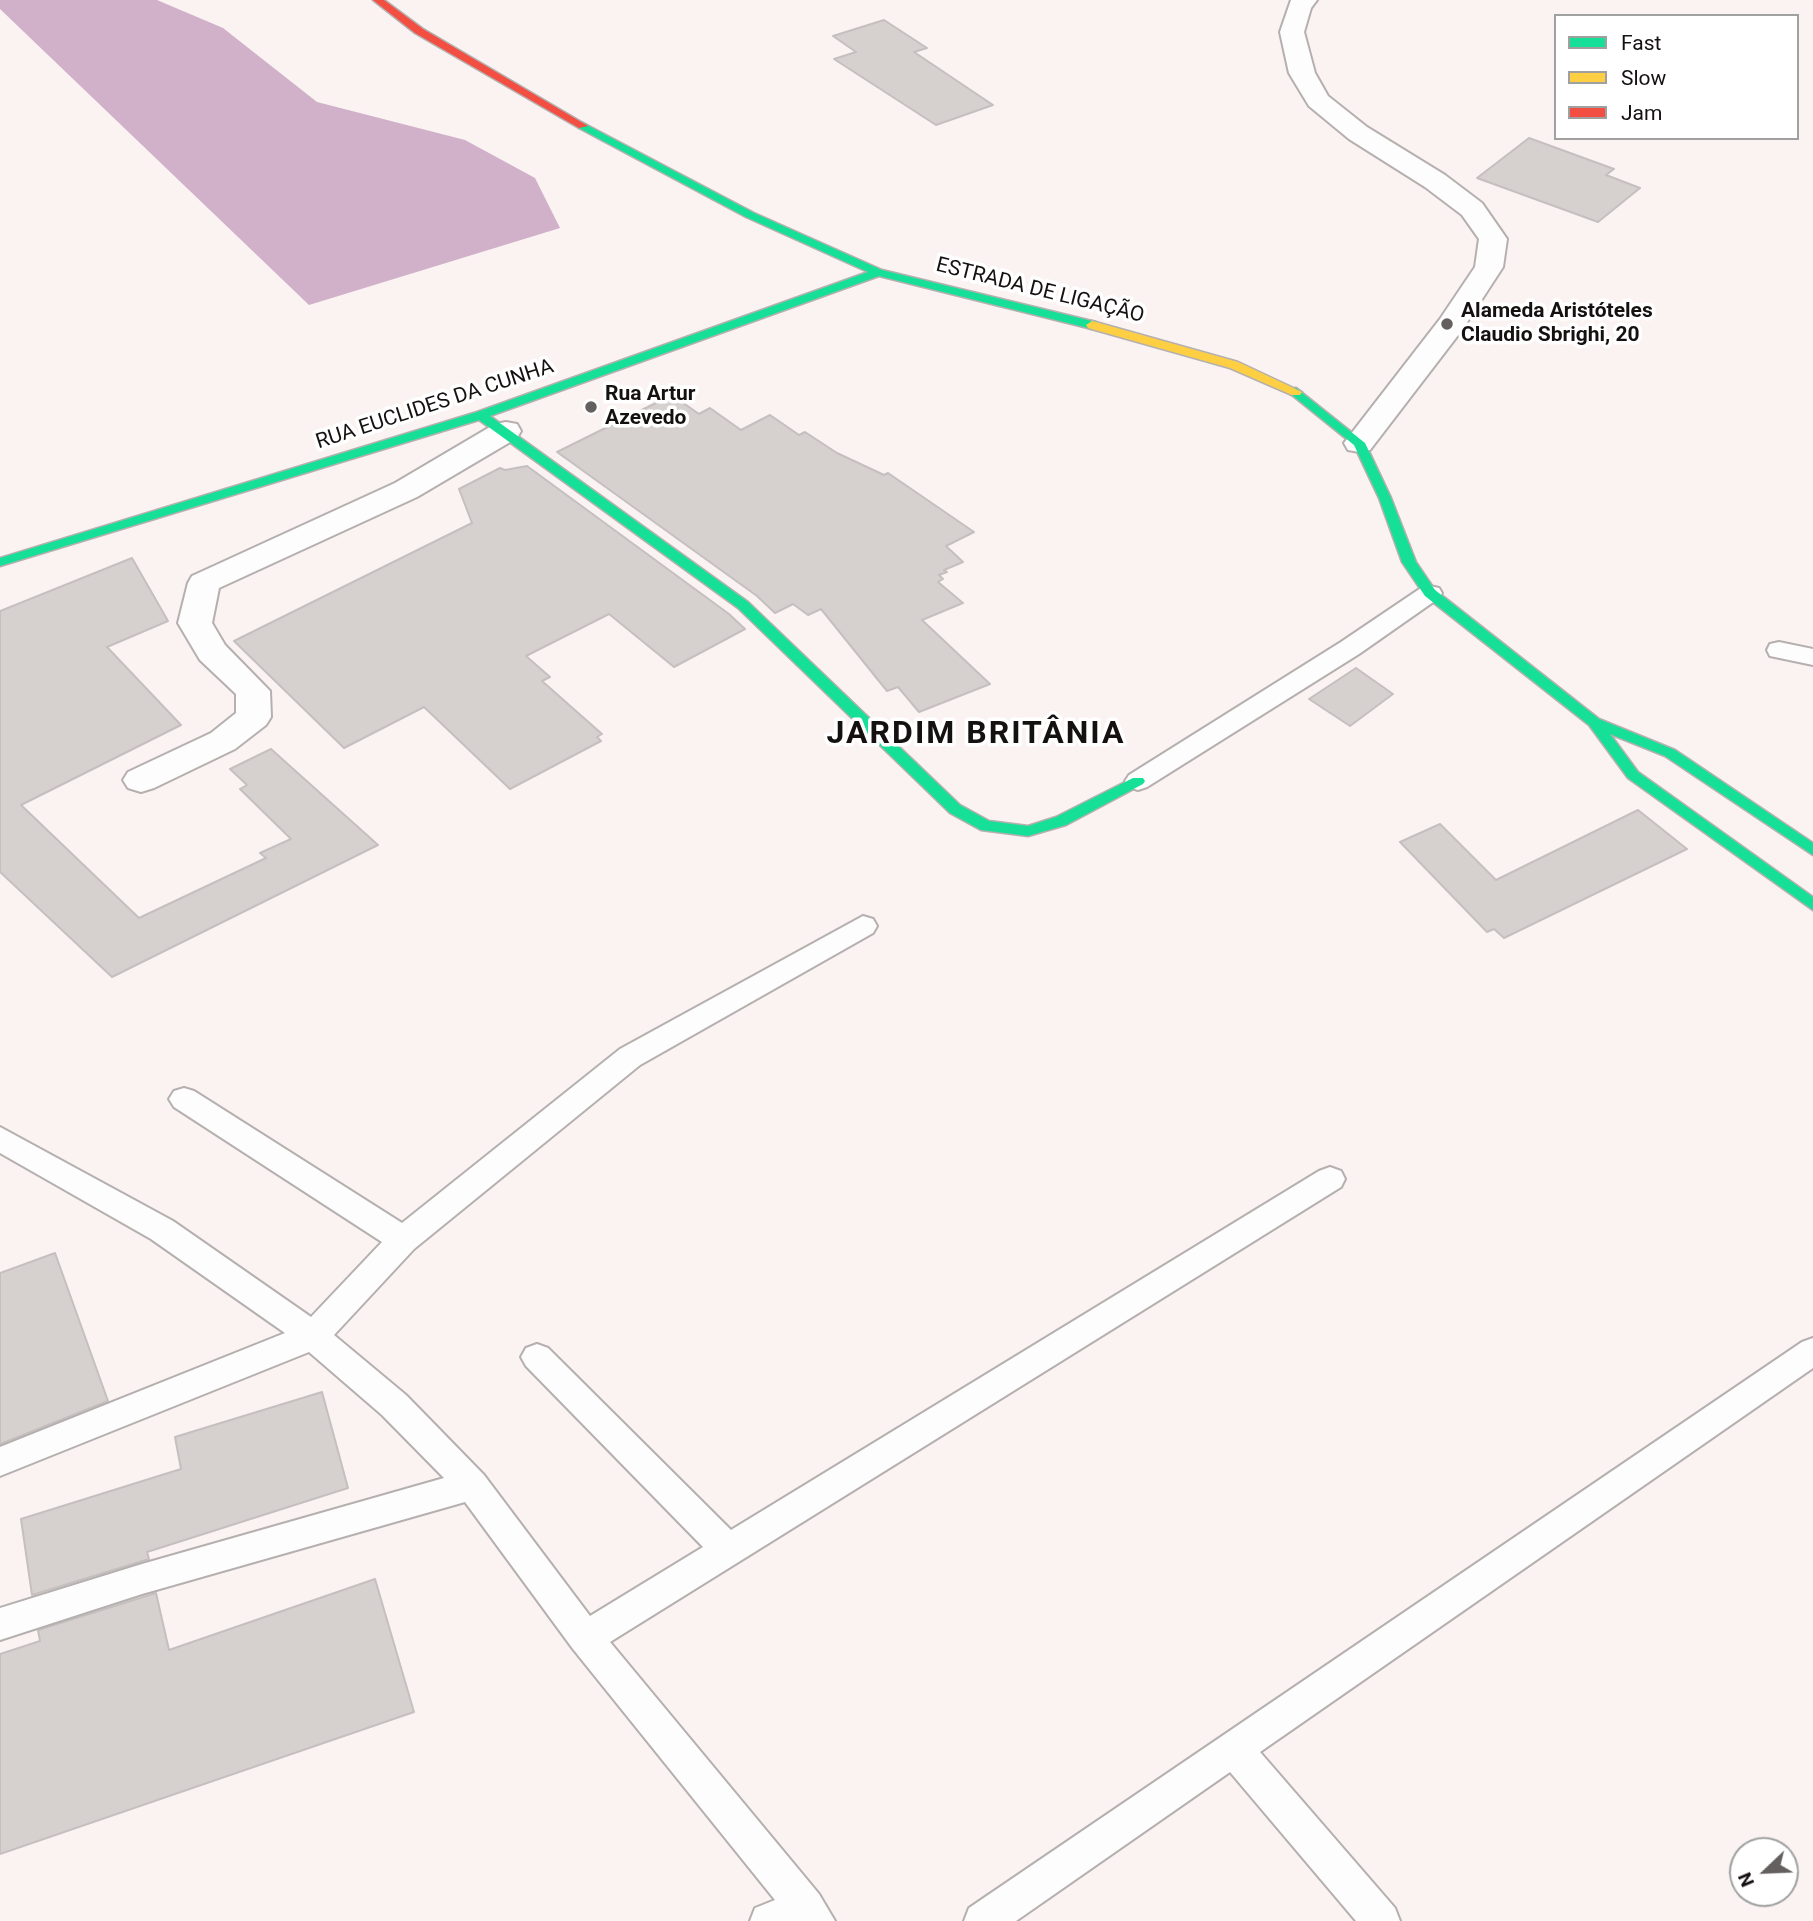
<!DOCTYPE html>
<meta charset="utf-8">
<style>
body{margin:0}
#map{position:relative;width:1813px;height:1921px;overflow:hidden;background:#faf3f2;font-family:Roboto,sans-serif}
canvas{display:block}
.legend{position:absolute;left:1554px;top:14px;width:245px;height:126px;box-sizing:border-box;background:#fff;border:2px solid #a1a0a0;margin:0;padding:9px 12px;list-style:none;font-size:21px;color:#151111}
.legend li{display:flex;align-items:center;gap:14px;height:35px}
.legend b{width:35px;border:2px solid #a1a0a0}
.north{position:absolute;left:1729px;top:1837px;width:70px;height:70px;box-sizing:border-box;background:#fff;border:2px solid #a1a0a0;border-radius:50%;rotate:247deg;font-size:19px;font-weight:700;line-height:28px;text-align:center;color:#151111}
.north::after{content:'';display:block;margin:auto;width:24px;height:32px;background:#656060;clip-path:polygon(50% 0,100% 100%,50% 72%,0 100%)}
</style>
<div id="map">
<canvas width="1813" height="1921"></canvas>
<ul class="legend">
<li><b style="height:9px;background:#16e098"></b>Fast</li>
<li><b style="height:9px;background:#ffcf43"></b>Slow</li>
<li><b style="height:9px;background:#f24e42"></b>Jam</li>
</ul>
<div class="north">N</div>
</div>
<script>
const g = document.querySelector('canvas').getContext('2d');
g.lineJoin = 'round';
function paint(path, color) { g.fillStyle = color; g.fill(path, 'evenodd'); }
const shape = rows => new Path2D(rows.map(r => 'M' + r).join(''));
function stroke(path, color, width, dash) { g.strokeStyle = color; g.lineWidth = width; g.lineCap = dash ? 'butt' : 'round'; g.setLineDash(dash || []); g.stroke(path); }
function drawText(font, color, halo, rows, align = 'center') {
  g.font = font + ' Roboto,sans-serif'; g.lineWidth = 7; g.setLineDash([]); g.textBaseline = 'middle'; g.strokeStyle = halo; g.fillStyle = color; for (const [text, x, y, turn = 0] of rows) {
    g.save(); g.translate(x, y); g.rotate((+turn || 0) * Math.PI / 180); g.textAlign = isNaN(turn) ? turn : align; if (halo) g.strokeText(text, 0, 0); g.fillText(text, 0, 0); g.restore();
  }
}
paint(shape([
 [0,0,157,0,223,28,317,102,465,140,535,178,560,228,309,305,0,9]
]), '#d1b0c9');
const building = shape([
 [884,20,927,48,914,52,993,105,936,125,834,59,856,52,833,36,884,20],
 [1529,138,1614,169,1606,175,1640,188,1598,222,1477,178,1529,138],
 [672,395,699,414,710,408,741,430,770,415,799,435,805,432,837,453,884,475,888,473,974,532,946,546,963,562,944,570,947,572,939,575,943,579,938,582,963,603,922,620,990,684,919,712,898,687,887,691,821,609,808,615,793,604,775,613,757,596,557,452,672,395],
 [527,466,729,614,745,629,674,667,609,614,526,656,550,677,542,681,602,734,597,737,601,741,510,789,424,707,344,748,234,641,472,523,459,489,500,468,505,470,527,466],
 [132,558,168,621,107,647,181,725,21,805,139,918,266,858,260,853,291,839,240,789,247,785,230,769,271,749,378,845,112,977,0,872,0,611,132,558],
 [1356,668,1393,694,1350,726,1309,699,1356,668],
 [1638,810,1687,849,1504,938,1494,929,1487,932,1400,842,1440,824,1496,880,1638,810],
 [55,1253,108,1401,0,1444,0,1273,55,1253],
 [322,1392,348,1488,147,1552,149,1559,32,1595,21,1519,181,1469,175,1437,322,1392],
 [375,1579,414,1712,0,1854,0,1654,40,1641,38,1630,156,1593,169,1650,375,1579]
]);
paint(building, '#d6d0cf');
stroke(building, '#c5c0bf', 2);
const lane = shape([
 [1430,586,1439,588,1442,593,1439,598,1359,654,1147,787,1138,790,1129,787,1125,781,1129,775,1341,642,1421,588,1430,586],
 [1779,642,1813,649,1813,665,1770,656,1767,650,1770,644,1779,642],
 [863,916,873,919,877,926,873,933,640,1065,414,1249,334,1335,406,1395,484,1475,590,1616,703,1547,526,1366,521,1357,526,1348,537,1344,548,1348,731,1530,1319,1171,1330,1167,1341,1171,1345,1179,1341,1187,610,1642,819,1894,835,1921,750,1921,755,1908,775,1900,573,1649,465,1502,142,1594,0,1640,0,1608,142,1564,444,1478,382,1415,309,1352,0,1476,0,1447,285,1333,151,1239,0,1153,0,1127,173,1221,311,1317,382,1242,174,1107,169,1099,174,1091,184,1088,194,1091,402,1223,620,1049,863,916],
 [1813,1338,1813,1368,1260,1752,1395,1908,1400,1921,1356,1921,1230,1772,1016,1921,964,1921,969,1908,1802,1342,1813,1338]
]);
const street = shape([
 [1291,0,1317,0,1311,8,1304,32,1315,73,1328,96,1367,127,1445,175,1482,203,1507,239,1503,267,1462,330,1370,450,1359,452,1348,450,1344,443,1440,319,1475,267,1479,239,1462,215,1425,187,1349,139,1309,106,1289,73,1280,32,1291,0],
 [506,422,517,424,521,431,517,438,417,497,219,588,212,623,225,645,270,691,271,717,266,725,235,749,154,788,141,792,128,788,123,780,128,772,211,733,236,713,236,694,200,660,178,623,188,583,192,576,395,483,495,424,506,422]
]);
const fast = shape([
 [583,123,754,213,882,270,1096,322,1098,325,1092,329,879,276,490,416,748,602,960,805,989,821,1028,826,1056,817,1133,778,1143,778,1145,781,1143,784,1066,825,1028,836,981,830,950,813,738,608,479,420,0,566,0,558,477,412,868,272,746,217,579,128,578,126,583,123],
 [1296,388,1365,443,1391,498,1416,562,1435,590,1599,719,1675,750,1813,843,1813,855,1665,756,1610,734,1638,772,1813,897,1813,910,1628,778,1589,725,1425,596,1402,562,1379,498,1354,445,1292,395,1292,389,1296,388]
]);
const slow = shape([
 [1092,321,1238,362,1302,392,1300,395,1292,395,1230,368,1088,328,1086,325,1092,321]
]);
const jam = shape([
 [373,0,384,0,423,29,588,126,579,128,415,33,373,0]
]);
stroke(lane, '#b5b0af', 4);
stroke(street, '#b5b0af', 4);
stroke(fast, '#b5b0af', 3);
stroke(slow, '#b5b0af', 3);
stroke(jam, '#b5b0af', 3);
paint(lane, '#fefdfd');
paint(street, '#fefdfd');
paint(fast, '#16e098');
paint(slow, '#ffcf43');
paint(jam, '#f24e42');
for (const [x, y, r, color] of [
 [1447,324,7,"#656060"],
 [591,407,7,"#656060"]
]) { const dot = new Path2D(); dot.arc(x, y, r, 0, 2 * Math.PI); g.fillStyle = color; g.fill(dot); stroke(dot, '#fff', 2.5); }
drawText('21px', '#151111', '#fff', [
 ["ESTRADA DE LIGAÇÃO",1040,291,14],
 ["RUA EUCLIDES DA CUNHA",435,405,-18]
]);
drawText('bold 21px', '#151111', '#fff', [
 ["Alameda Aristóteles",1461,312],
 ["Claudio Sbrighi, 20",1461,336],
 ["Rua Artur",605,395],
 ["Azevedo",605,419]
], 'left');
g.letterSpacing = '2px';
drawText('bold 32px', '#151111', '#fff', [
 ["JARDIM BRITÂNIA",976,735]
]);
g.letterSpacing = '0px';
</script>
